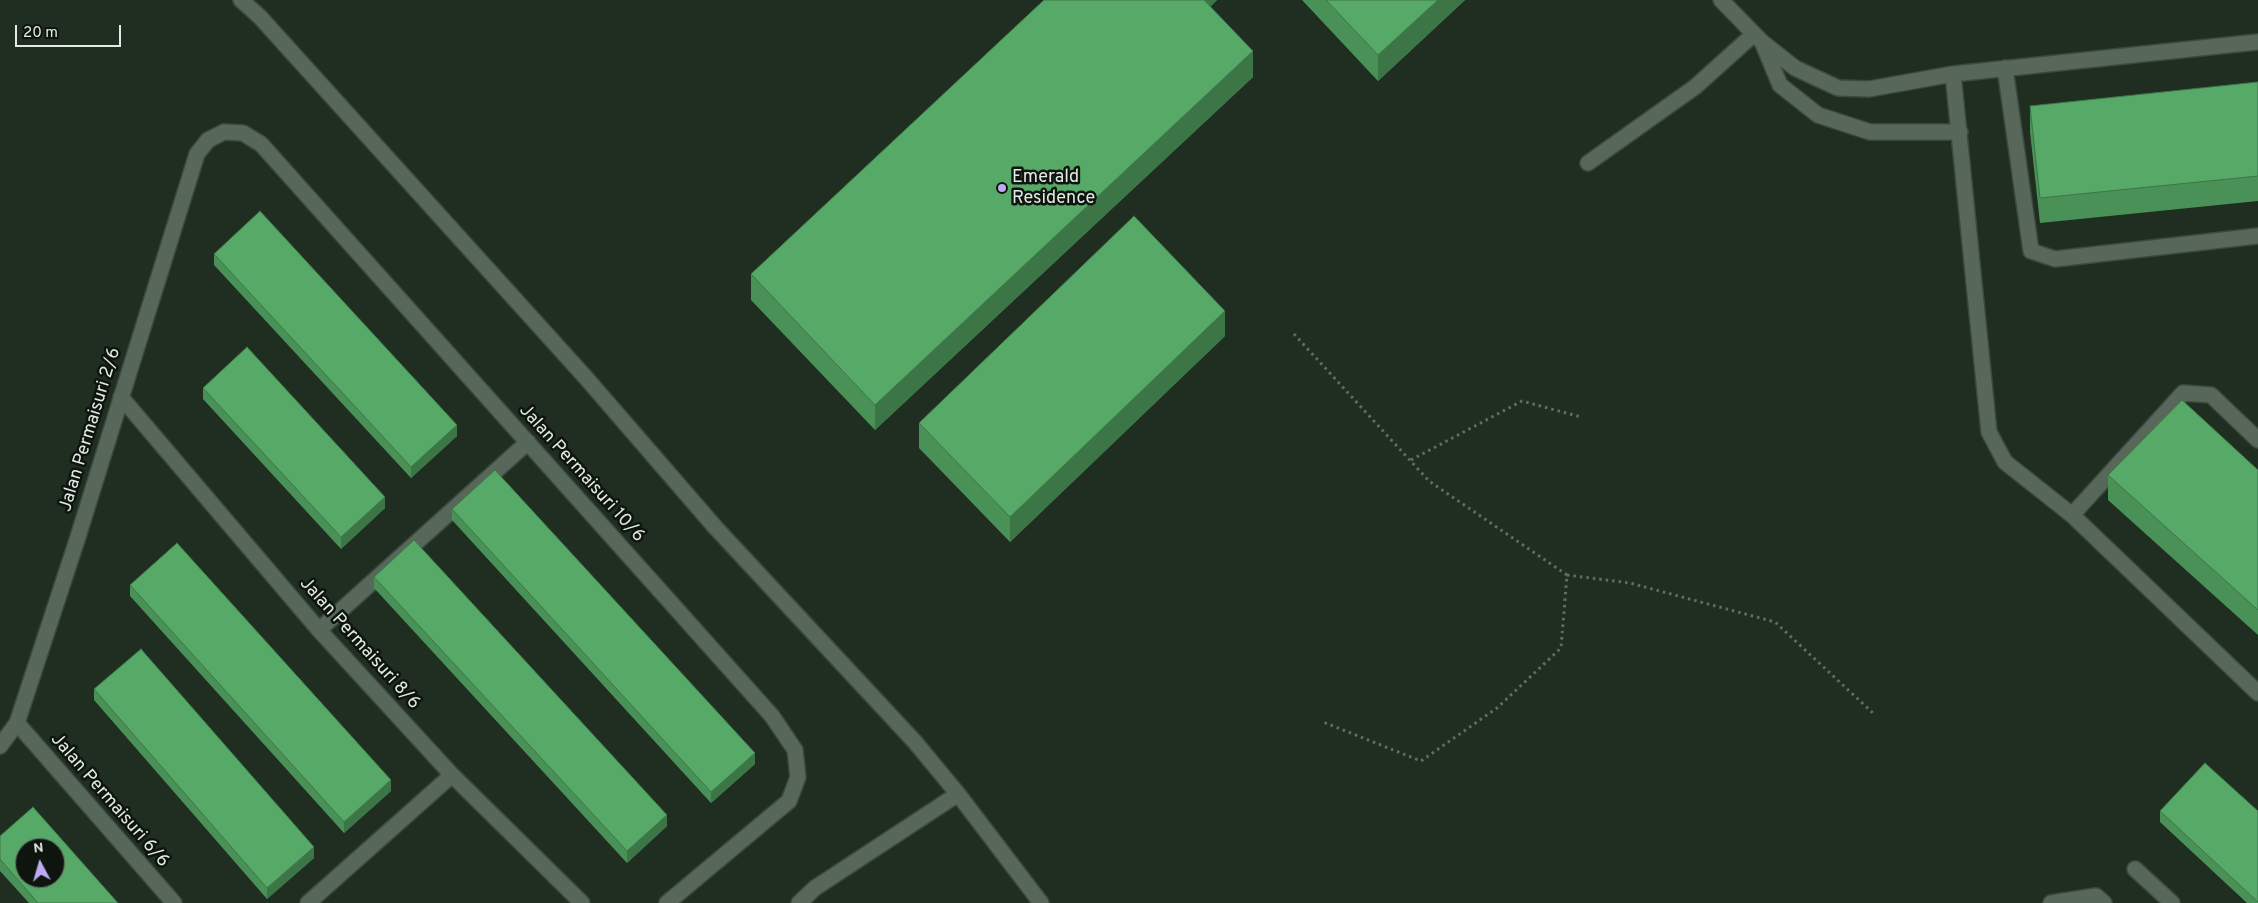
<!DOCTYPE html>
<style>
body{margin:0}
#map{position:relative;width:2258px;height:903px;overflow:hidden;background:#1f2e21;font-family:Overpass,sans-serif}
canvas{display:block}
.north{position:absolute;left:15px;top:838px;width:50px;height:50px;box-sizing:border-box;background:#0e140e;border:1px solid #636a63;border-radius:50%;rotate:354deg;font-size:14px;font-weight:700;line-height:20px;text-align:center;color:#e2ebe3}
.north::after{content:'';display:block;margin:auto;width:18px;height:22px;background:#bea9f5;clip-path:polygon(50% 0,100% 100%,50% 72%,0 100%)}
.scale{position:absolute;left:15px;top:25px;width:106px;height:22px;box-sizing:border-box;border:2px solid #e2ebe3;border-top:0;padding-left:6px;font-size:15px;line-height:18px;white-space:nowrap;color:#e2ebe3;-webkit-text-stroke:4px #0e140e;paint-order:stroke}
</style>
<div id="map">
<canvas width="2258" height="903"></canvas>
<div class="north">N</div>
<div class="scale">20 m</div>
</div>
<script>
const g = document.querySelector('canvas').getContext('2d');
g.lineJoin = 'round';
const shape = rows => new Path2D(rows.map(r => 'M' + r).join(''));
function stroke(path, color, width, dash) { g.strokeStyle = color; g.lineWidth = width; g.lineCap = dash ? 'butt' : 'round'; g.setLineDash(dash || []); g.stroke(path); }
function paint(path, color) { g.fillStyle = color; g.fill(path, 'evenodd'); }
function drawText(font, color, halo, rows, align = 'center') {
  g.font = font + ' Overpass,sans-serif'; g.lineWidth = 5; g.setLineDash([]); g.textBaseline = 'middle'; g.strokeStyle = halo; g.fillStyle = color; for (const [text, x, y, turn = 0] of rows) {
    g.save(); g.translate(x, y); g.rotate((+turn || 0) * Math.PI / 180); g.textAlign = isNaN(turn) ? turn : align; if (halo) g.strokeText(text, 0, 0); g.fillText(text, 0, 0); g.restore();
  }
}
const minor = shape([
 [241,0,260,17,587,379,715,527,915,742,958,794,1041,903],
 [1721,0,1762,42,1795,68,1838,88,1869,89,1953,74,2258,42],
 [1763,44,1780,85,1818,115,1870,132,1960,132],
 [2005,68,2031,251,2055,259,2258,236],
 [1953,74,1989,432,2005,462,2072,515,2258,693],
 [1588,163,1695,87,1754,34],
 [121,397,319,630,452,775,582,903],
 [2072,515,2183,393,2211,395,2258,440],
 [319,630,528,442],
 [17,723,174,903],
 [0,746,17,723,77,540,197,154,208,140,224,132,243,133,261,144,772,716,795,750,798,777,789,801,667,903],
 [2135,869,2172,903],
 [308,903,452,775],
 [799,903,815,888,958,794],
 [2051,903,2096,896,2104,903]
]);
stroke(minor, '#3c493e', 18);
stroke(shape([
 [1294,334,1429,481,1567,575,1561,648,1497,708,1421,761,1323,722],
 [1411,460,1522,401,1581,417],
 [1567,575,1630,583,1775,622,1873,713]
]), '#616e63', 3, [2.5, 4]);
stroke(minor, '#576759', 15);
paint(shape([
 [1044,0,1217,0,1210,7,1253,77,875,430,751,300,751,274],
 [1302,0,1465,0,1378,81],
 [2258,82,2258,201,2040,223,2030,132,2030,106],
 [214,254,457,436,411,478,214,265],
 [1225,336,1010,542,919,448,919,423],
 [203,388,385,508,341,549,203,399],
 [2258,470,2258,635,2108,500,2108,475],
 [452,509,755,764,711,803,452,520],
 [374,577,667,826,627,863,374,588],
 [130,585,391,791,344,833,130,596],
 [94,689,314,858,267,899,94,700],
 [2160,811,2258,811,2258,903,2247,903,2160,822],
 [0,836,118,903,29,903,0,871]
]), '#4a9158');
paint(shape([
 [1197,0,1217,0,1197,19],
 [1438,0,1465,0,1378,81,1378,55],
 [1253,51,1253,77,875,430,875,405],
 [1225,311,1225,336,1010,542,1010,517],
 [457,425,457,436,411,478,411,467],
 [385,497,385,508,341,549,341,537],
 [755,753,755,764,711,803,711,792],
 [391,780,391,791,344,833,344,822],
 [667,815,667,826,627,863,627,851],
 [314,847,314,858,267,899,267,888]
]), '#3c7647');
const building = shape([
 [1044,0,1204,0,1253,51,875,405,751,274,1044,0],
 [1326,0,1438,0,1378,55,1326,0],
 [2258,82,2258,176,2040,198,2030,106,2258,82],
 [260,211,457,425,411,467,214,254,260,211],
 [1134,216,1225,311,1010,517,919,423,1134,216],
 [247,347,385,497,341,537,203,388,247,347],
 [2182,400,2258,470,2258,610,2108,475,2182,400],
 [495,470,755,753,711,792,452,509,495,470],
 [414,540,667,815,627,851,374,577,414,540],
 [177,543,391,780,344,822,130,585,177,543],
 [141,649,314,847,267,888,94,689,141,649],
 [2205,763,2258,811,2258,902,2160,811,2205,763],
 [33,807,118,903,38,903,0,859,0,836,33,807],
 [25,848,55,848,55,878,25,878,25,848]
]);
paint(building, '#56a966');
stroke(building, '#3c7647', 1);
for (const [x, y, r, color] of [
 [1002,188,5,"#bea9f5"]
]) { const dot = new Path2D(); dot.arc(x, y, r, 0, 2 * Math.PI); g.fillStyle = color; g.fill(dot); stroke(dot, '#0e140e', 2); }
drawText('18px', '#e2ebe3', '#0e140e', [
 ["Emerald",1012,178],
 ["Residence",1012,199]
], 'left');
drawText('18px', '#e2ebe3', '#0e140e', [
 ["Jalan Permaisuri 2/6",91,430,-73],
 ["Jalan Permaisuri 10/6",581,474,48],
 ["Jalan Permaisuri 8/6",359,644,48],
 ["Jalan Permaisuri 6/6",109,801,49]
]);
</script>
